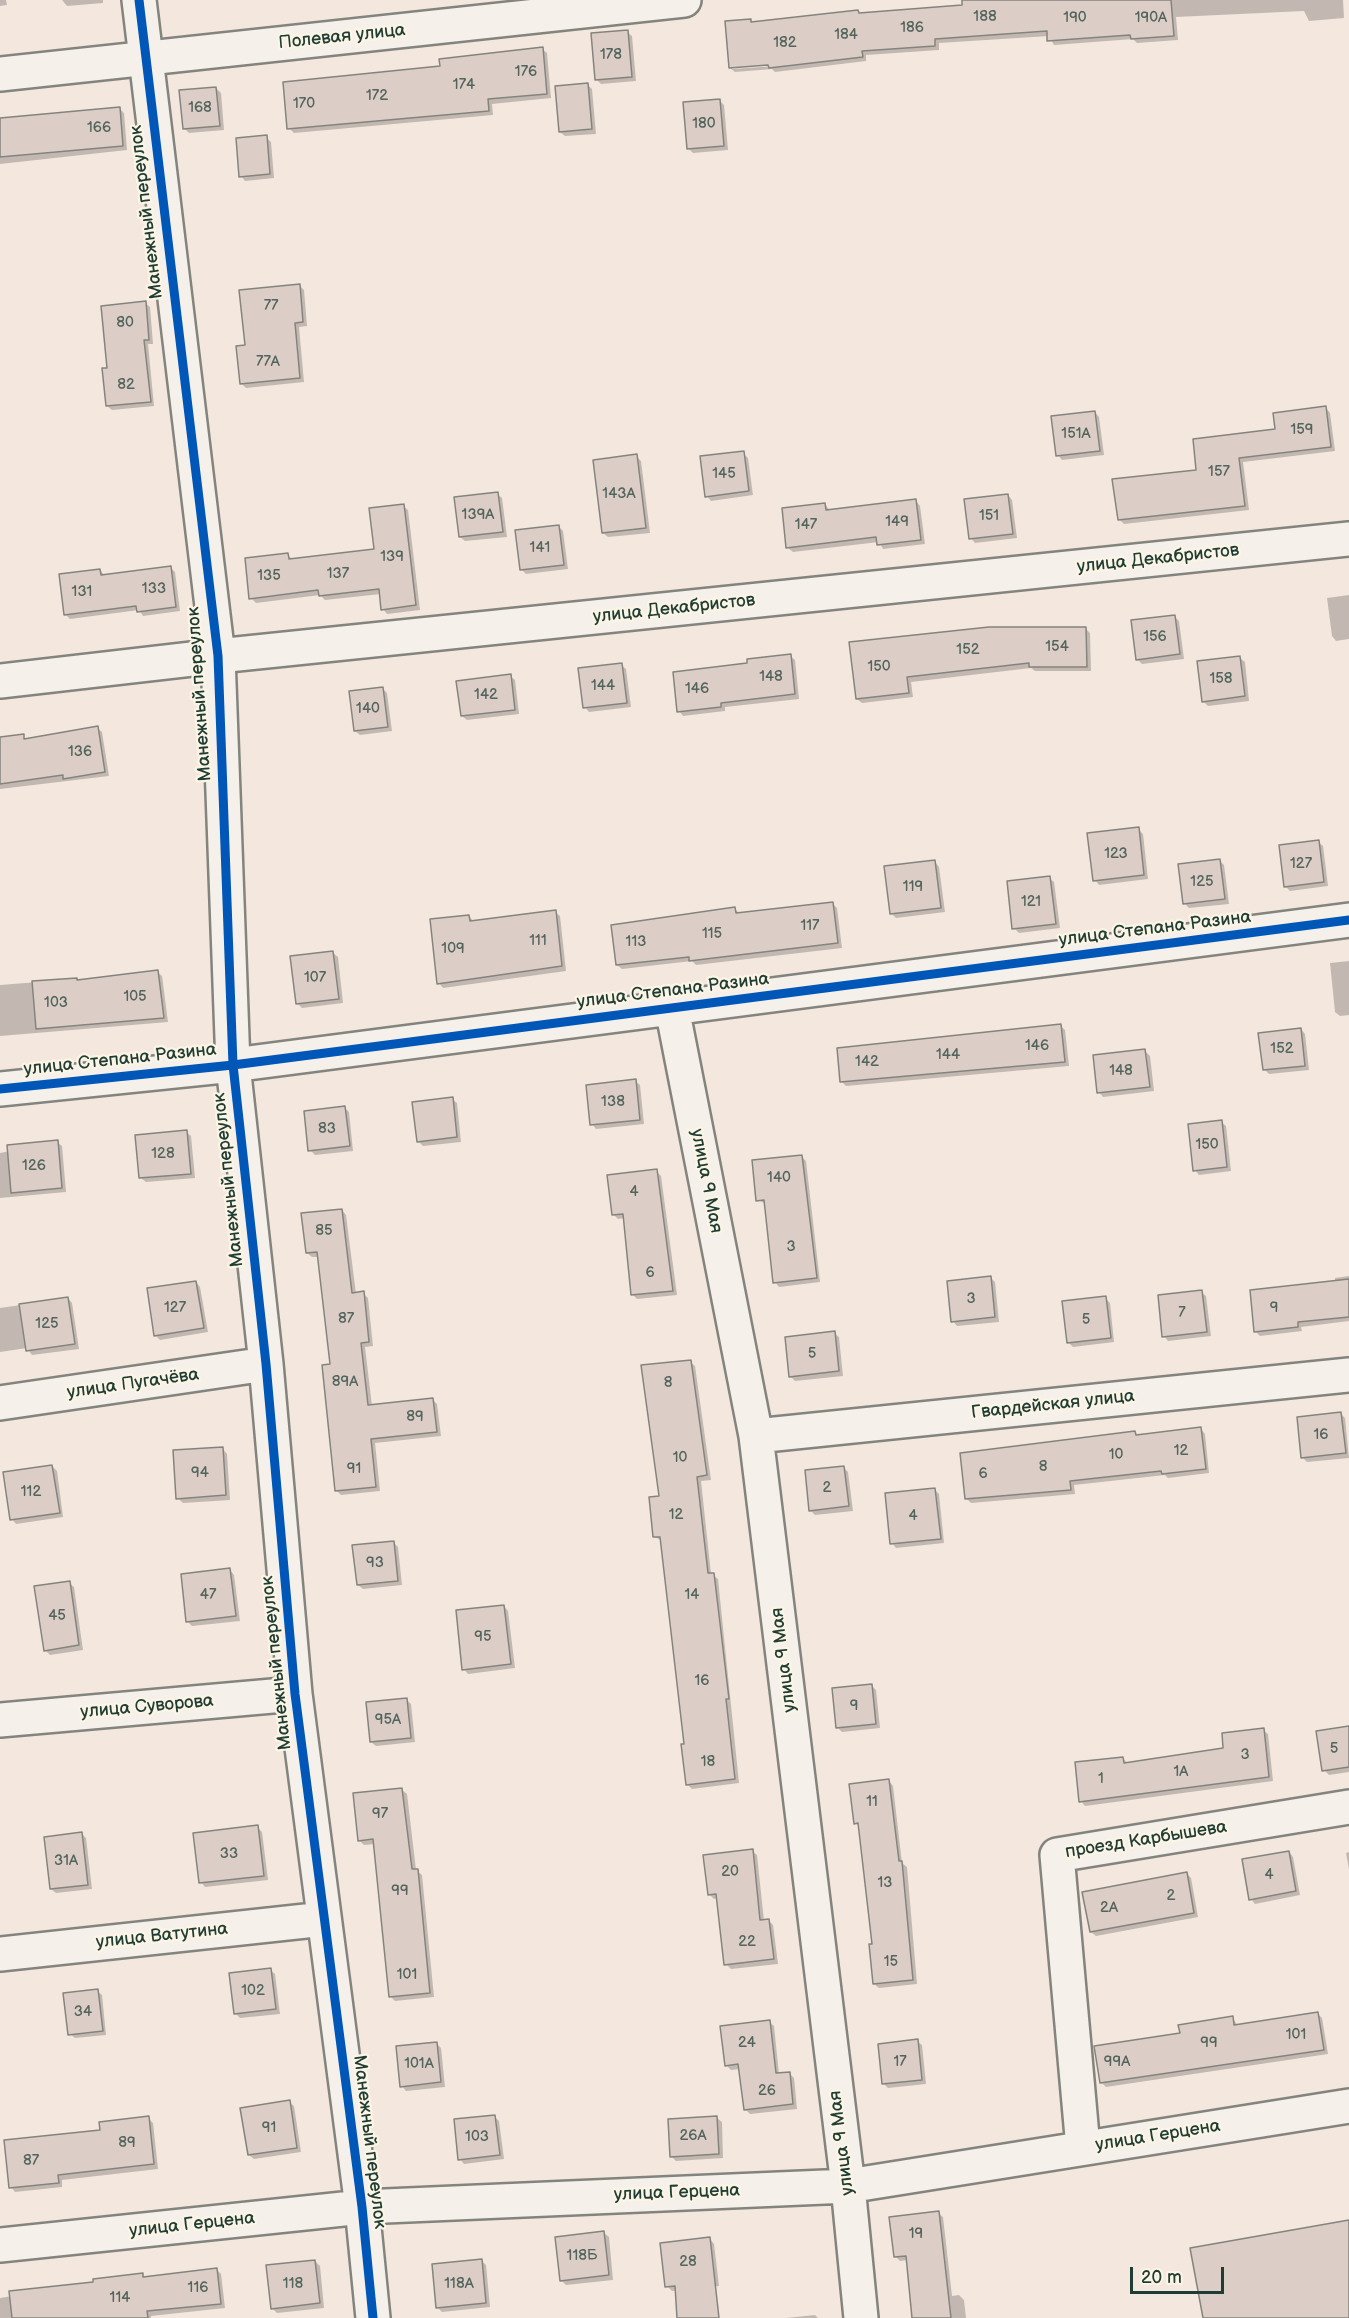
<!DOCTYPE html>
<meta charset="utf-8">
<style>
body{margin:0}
#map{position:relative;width:1349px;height:2318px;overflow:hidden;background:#f4e7de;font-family:"Balsamiq Sans",sans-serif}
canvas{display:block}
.scale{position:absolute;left:1130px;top:2267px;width:94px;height:27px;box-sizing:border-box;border:3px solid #1f3d34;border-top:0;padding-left:8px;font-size:18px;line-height:21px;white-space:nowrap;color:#1f3d34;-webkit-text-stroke:4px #fcf5e5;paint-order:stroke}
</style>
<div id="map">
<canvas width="1349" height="2318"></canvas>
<div class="scale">20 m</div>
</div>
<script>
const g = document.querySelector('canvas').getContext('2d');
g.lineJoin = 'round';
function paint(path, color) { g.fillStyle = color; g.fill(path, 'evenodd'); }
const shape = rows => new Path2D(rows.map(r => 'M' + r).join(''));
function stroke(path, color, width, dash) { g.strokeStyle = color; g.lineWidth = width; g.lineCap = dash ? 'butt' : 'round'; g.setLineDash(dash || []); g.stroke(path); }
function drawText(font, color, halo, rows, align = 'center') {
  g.font = font + ' "Balsamiq Sans",sans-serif'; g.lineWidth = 4.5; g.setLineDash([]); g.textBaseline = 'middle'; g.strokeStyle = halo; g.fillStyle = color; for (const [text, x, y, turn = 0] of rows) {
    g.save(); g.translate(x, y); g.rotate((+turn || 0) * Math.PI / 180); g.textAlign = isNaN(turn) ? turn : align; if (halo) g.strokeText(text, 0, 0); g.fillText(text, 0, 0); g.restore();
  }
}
paint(shape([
 [0,0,6,0,7,5,0,6],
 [62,0,103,0,103,3,67,6],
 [964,0,1343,0,1344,18,1309,21,1304,11,1176,17,1178,40,1137,43,1133,39,1054,45,1049,36,939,43,939,50,866,55,866,61,775,72,772,69,735,72,730,68,751,21,754,24,964,6],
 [776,63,776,66,732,69,732,66],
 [627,32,632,36,636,81,601,84,596,79],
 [542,49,547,53,551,98,492,104,493,115,294,133,289,128,441,67],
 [587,84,592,89,596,134,565,136,560,132],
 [216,88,221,93,224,130,189,133,184,128],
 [719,100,724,105,728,150,693,153,688,148],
 [119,108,124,113,127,150,0,164,0,119],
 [266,137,271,142,274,178,245,181,241,176],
 [299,285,304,290,307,326,299,327,304,382,246,388,241,383,246,346],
 [145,303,150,307,153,344,148,344,154,406,112,410,107,406,108,369],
 [1326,408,1330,413,1335,451,1243,462,1249,510,1124,524,1119,519,1198,471],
 [1095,412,1099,417,1104,455,1062,460,1058,455],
 [743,453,748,458,753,495,711,501,707,496],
 [636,456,641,461,650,533,608,537,603,533],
 [497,494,502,498,507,537,465,541,460,537],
 [1008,495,1012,500,1017,538,975,543,971,538],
 [916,501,920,506,925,544,883,549,879,542,793,552,788,548,825,504,830,511],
 [403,506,408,510,420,610,387,614,383,609,381,594,325,600,320,595,256,603,251,598,288,555,293,560,376,550],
 [559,527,563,531,568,569,526,574,522,570],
 [170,567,175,572,180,611,143,616,139,610,70,619,65,614,100,570,105,576],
 [1349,595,1349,639,1336,641,1332,636,1327,598],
 [1174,616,1179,621,1184,659,1142,664,1137,659],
 [1085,628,1090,633,1091,671,1035,671,1031,668,911,682,913,697,862,703,857,699,851,643],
 [790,656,795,660,799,699,725,707,725,711,683,716,679,711,749,664],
 [1240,658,1245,662,1249,701,1208,706,1203,701],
 [621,665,626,669,631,707,589,712,585,707],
 [510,676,515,680,519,714,467,720,462,716],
 [382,688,387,693,392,731,360,735,355,731],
 [97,728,102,732,109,776,0,789,0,739,23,736,27,740],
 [1138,829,1143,834,1148,879,1099,885,1095,880],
 [1318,842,1323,846,1328,886,1290,891,1285,886],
 [1220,861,1224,865,1229,904,1189,908,1185,904],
 [935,862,939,867,945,912,896,918,891,913],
 [1049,878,1054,882,1060,928,1019,933,1014,928],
 [832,903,837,908,842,948,696,965,692,961,622,969,617,965,735,909,739,913],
 [555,912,560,916,566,971,443,988,439,983,469,916,474,922],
 [333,953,338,957,343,1003,302,1008,297,1003],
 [1349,961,1349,1015,1340,1016,1335,1012,1330,963],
 [157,972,162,976,168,1022,0,1036,0,985,76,979,78,982],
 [1060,1025,1065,1030,1069,1066,846,1086,842,1082],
 [1301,1029,1305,1034,1309,1070,1269,1074,1264,1069],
 [1145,1051,1150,1056,1154,1091,1103,1097,1099,1092],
 [635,1081,640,1085,644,1124,596,1129,592,1124],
 [452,1099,457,1103,461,1142,423,1146,418,1141],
 [345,1108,349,1112,353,1151,315,1155,310,1150],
 [1221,1122,1226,1126,1231,1171,1199,1175,1195,1170],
 [186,1132,191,1136,195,1178,146,1182,141,1178],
 [57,1142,62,1146,66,1192,0,1198,0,1153],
 [801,1156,806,1161,820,1282,779,1287,775,1282,766,1204,758,1200],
 [656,1171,661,1176,677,1295,637,1299,633,1295,625,1218,618,1219,613,1214],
 [342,1210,346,1215,356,1294,363,1293,368,1298,373,1346,365,1347,372,1406,433,1400,437,1404,441,1436,375,1443,380,1491,341,1495,337,1491,331,1365,319,1257,312,1257,307,1253],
 [1349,1276,1349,1321,1301,1327,1302,1331,1260,1336,1255,1331,1335,1282,1335,1278],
 [990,1277,995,1282,999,1322,957,1326,953,1321],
 [196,1282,200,1287,208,1332,160,1340,155,1335],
 [1201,1292,1206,1296,1211,1336,1168,1341,1164,1336],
 [68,1298,72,1303,79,1349,32,1355,27,1348,0,1352,0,1308],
 [1105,1298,1110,1303,1114,1342,1073,1347,1068,1342],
 [834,1333,839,1337,843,1376,795,1381,791,1377],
 [690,1362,695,1366,711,1480,701,1481,711,1574,718,1579,739,1783,692,1789,687,1784,686,1745,662,1541,655,1537],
 [1340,1413,1345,1418,1349,1458,1307,1462,1303,1458],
 [1201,1429,1205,1434,1209,1473,1168,1478,1165,1475,1074,1485,1075,1494,971,1503,966,1498,1135,1433,1138,1436],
 [223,1449,227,1454,230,1500,183,1503,178,1498],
 [52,1466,57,1471,63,1517,16,1524,12,1519],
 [844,1468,848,1472,853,1511,815,1515,810,1510],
 [934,1489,939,1494,944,1543,896,1548,892,1543],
 [393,1542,398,1547,402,1585,363,1589,358,1585],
 [230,1570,234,1575,240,1621,192,1626,187,1621],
 [69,1583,74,1587,83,1650,50,1655,45,1650],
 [504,1606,508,1611,515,1668,468,1674,464,1669],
 [871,1685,876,1690,880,1728,842,1732,838,1728],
 [406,1699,411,1704,415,1742,376,1746,371,1742],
 [1349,1727,1349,1772,1329,1775,1324,1770],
 [1263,1730,1268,1734,1273,1781,1085,1806,1081,1801,1123,1758,1127,1763,1225,1749],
 [889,1781,893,1786,902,1863,907,1867,917,1984,879,1988,874,1984,873,1945,860,1827,855,1823],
 [402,1790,407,1794,416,1870,422,1875,434,1997,395,2001,390,1996,375,1844,364,1845,359,1840],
 [257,1827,262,1832,268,1880,205,1887,201,1882],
 [82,1834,86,1838,92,1889,56,1893,51,1889],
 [752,1851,757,1855,764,1921,769,1921,773,1925,778,1964,731,1969,726,1964,718,1898,714,1899,709,1894],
 [1289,1852,1293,1857,1300,1895,1255,1904,1251,1899],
 [1349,1852,1349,1869,1346,1853],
 [1187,1874,1191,1878,1198,1917,1096,1936,1091,1932],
 [270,1970,275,1974,280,2014,240,2018,236,2014],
 [97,1991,102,1995,106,2035,75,2038,70,2034],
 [1317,2013,1322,2018,1328,2054,1106,2087,1101,2082,1182,2034,1232,2017,1238,2026],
 [769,2022,774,2026,779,2074,789,2073,794,2078,797,2109,750,2114,745,2109,740,2069,731,2070,726,2065],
 [917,2041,922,2045,926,2084,888,2088,883,2083],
 [437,2044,441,2048,445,2087,406,2091,402,2086],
 [289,2102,294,2106,301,2152,254,2159,249,2155],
 [495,2117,499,2121,504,2159,464,2164,460,2159],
 [148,2118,153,2123,158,2169,62,2180,62,2187,15,2192,11,2187,102,2132],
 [717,2118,722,2122,723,2158,676,2161,671,2156],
 [938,2213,943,2217,952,2296,959,2295,964,2300,966,2318,914,2318,908,2260,900,2261,895,2256],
 [604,2233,609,2237,613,2280,566,2285,561,2280],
 [710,2239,714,2244,719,2286,672,2291,667,2286],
 [481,2260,486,2265,490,2307,442,2312,438,2308],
 [315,2261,320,2266,324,2308,277,2313,272,2308],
 [217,2270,221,2274,225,2308,151,2316,151,2318,0,2318,0,2298,142,2275,145,2278],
 [815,2315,818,2318,786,2318]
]), '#0003');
const building = shape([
 [962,0,1171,0,1174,36,1131,39,1130,35,1047,41,1047,31,935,39,935,46,862,51,863,57,769,68,768,65,729,68,725,21,751,19,751,22,858,10,859,13,962,5,962,0],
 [628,30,632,77,595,80,591,33,628,30],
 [543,47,547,94,488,99,489,111,287,129,283,82,440,66,439,59,543,47],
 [588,83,592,129,559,132,555,86,588,83],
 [216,87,220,126,183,129,179,90,216,87],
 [720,99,724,146,687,149,683,102,720,99],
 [120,107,123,146,0,157,0,118,120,107],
 [267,135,270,174,239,177,236,138,267,135],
 [300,284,303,322,295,323,300,378,240,384,236,346,245,345,239,290,300,284],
 [146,301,149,340,144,340,151,402,106,406,102,368,107,368,101,306,146,301],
 [1326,406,1331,447,1239,458,1245,506,1118,520,1112,479,1196,470,1193,439,1275,429,1273,413,1326,406],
 [1095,411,1100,451,1056,456,1051,416,1095,411],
 [744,451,749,491,705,497,700,456,744,451],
 [637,454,646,528,602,533,593,460,637,454],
 [498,492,503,532,459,537,454,497,498,492],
 [1008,494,1013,534,969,539,964,499,1008,494],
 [916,499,921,540,877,545,876,537,786,548,782,508,825,503,826,510,916,499],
 [404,504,416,605,381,610,379,589,319,596,318,590,249,599,245,558,288,553,289,559,374,549,369,508,404,504],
 [559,525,564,565,520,570,515,530,559,525],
 [171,566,176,607,137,612,136,606,64,615,59,574,100,569,101,575,171,566],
 [1175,615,1180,654,1136,660,1131,620,1175,615],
 [989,627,1086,627,1087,667,1029,667,1029,663,907,677,909,693,856,699,849,642,989,627],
 [791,654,795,694,721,703,721,707,677,712,673,672,747,663,747,659,791,654],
 [1240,656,1245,696,1202,702,1197,661,1240,656],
 [622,663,627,703,583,708,578,668,622,663],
 [511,674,515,710,461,716,456,681,511,674],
 [383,687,388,727,354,731,349,691,383,687],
 [98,726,105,772,63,779,63,775,0,784,0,737,24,734,24,739,98,726],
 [1139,827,1144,875,1093,881,1087,833,1139,827],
 [1319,840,1324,882,1284,887,1279,845,1319,840],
 [1220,859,1225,899,1183,904,1178,864,1220,859],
 [935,860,941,908,890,914,884,866,935,860],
 [1050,876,1056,924,1012,929,1007,881,1050,876],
 [833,902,838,943,689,961,689,957,616,965,611,925,735,907,736,913,833,902],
 [556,910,562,966,437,984,430,919,469,915,470,921,556,910],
 [333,951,339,999,296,1004,290,956,333,951],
 [158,970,164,1018,36,1029,32,981,77,978,77,980,158,970],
 [1061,1024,1065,1062,840,1082,837,1048,1061,1024],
 [1301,1028,1305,1066,1263,1070,1258,1033,1301,1028],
 [1145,1049,1150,1087,1097,1093,1093,1055,1145,1049],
 [636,1079,640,1120,590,1125,586,1085,636,1079],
 [453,1097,457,1137,417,1142,412,1102,453,1097],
 [345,1106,350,1146,308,1151,304,1111,345,1106],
 [1222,1120,1227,1167,1193,1171,1188,1124,1222,1120],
 [187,1130,191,1174,139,1178,135,1135,187,1130],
 [58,1140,62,1188,11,1193,7,1145,58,1140],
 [802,1155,817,1278,773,1283,764,1200,756,1201,752,1160,802,1155],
 [657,1169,673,1291,631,1295,623,1214,612,1215,607,1175,657,1169],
 [342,1209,352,1293,364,1291,369,1342,361,1343,368,1405,433,1398,437,1432,371,1439,376,1487,335,1491,322,1365,330,1364,317,1252,306,1253,301,1213,342,1209],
 [991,1276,995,1317,951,1322,947,1281,991,1276],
 [1349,1279,1349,1317,1298,1322,1298,1327,1254,1332,1250,1290,1349,1279],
 [196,1281,204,1328,154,1336,147,1288,196,1281],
 [1202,1290,1207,1332,1162,1337,1158,1295,1202,1290],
 [1106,1296,1111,1338,1067,1343,1062,1301,1106,1296],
 [68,1297,75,1344,26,1351,19,1304,68,1297],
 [835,1331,839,1371,789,1377,785,1337,835,1331],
 [691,1360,707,1475,697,1477,708,1573,714,1573,729,1699,726,1699,735,1779,686,1785,681,1744,684,1744,660,1537,653,1537,649,1497,659,1496,641,1365,691,1360],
 [1341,1412,1346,1453,1301,1458,1297,1417,1341,1412],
 [1201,1427,1206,1469,1162,1474,1161,1471,1070,1481,1071,1490,965,1499,960,1453,1135,1431,1136,1435,1201,1427],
 [223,1447,226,1495,176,1499,173,1450,223,1447],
 [52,1465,60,1513,10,1520,3,1472,52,1465],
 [844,1466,849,1506,809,1511,805,1470,844,1466],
 [935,1488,941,1539,890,1544,885,1493,935,1488],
 [394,1541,398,1581,357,1585,352,1545,394,1541],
 [230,1568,236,1616,186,1622,181,1574,230,1568],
 [70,1581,79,1645,44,1651,34,1586,70,1581],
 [504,1605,511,1664,462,1670,456,1610,504,1605],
 [872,1684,876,1724,836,1728,832,1688,872,1684],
 [407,1698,411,1738,370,1742,366,1702,407,1698],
 [1349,1726,1349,1767,1322,1771,1316,1731,1349,1726],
 [1264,1728,1269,1777,1079,1802,1075,1762,1123,1757,1124,1763,1223,1748,1222,1733,1264,1728],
 [889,1779,899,1861,902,1861,913,1980,873,1984,869,1944,872,1944,858,1823,854,1824,849,1784,889,1779],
 [402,1788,412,1869,418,1869,430,1993,389,1997,373,1839,358,1841,353,1793,402,1788],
 [258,1825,264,1876,199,1883,193,1833,258,1825],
 [82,1832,88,1885,50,1889,44,1837,82,1832],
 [753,1849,760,1920,769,1919,774,1959,724,1965,716,1894,708,1895,703,1855,753,1849],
 [1289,1851,1296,1891,1249,1900,1242,1859,1289,1851],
 [1187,1872,1194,1913,1090,1932,1082,1892,1187,1872],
 [271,1968,276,2009,234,2014,229,1973,271,1968],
 [98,1989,103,2031,68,2035,63,1993,98,1989],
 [1318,2012,1324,2050,1100,2083,1094,2046,1180,2033,1178,2025,1233,2016,1234,2025,1318,2012],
 [770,2020,776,2073,790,2072,793,2104,744,2110,738,2064,725,2066,720,2026,770,2020],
 [918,2039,922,2080,882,2084,878,2044,918,2039],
 [437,2042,441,2082,400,2087,396,2046,437,2042],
 [290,2100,297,2148,248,2155,240,2108,290,2100],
 [495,2115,500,2155,458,2160,454,2119,495,2115],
 [149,2116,154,2164,58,2175,59,2183,9,2188,4,2140,100,2130,99,2122,149,2116],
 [717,2116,719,2154,670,2157,668,2119,717,2116],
 [939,2211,951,2318,912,2318,906,2256,894,2257,889,2217,939,2211],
 [1349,2220,1349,2318,1203,2318,1190,2248,1349,2220],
 [604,2231,609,2275,560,2281,555,2237,604,2231],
 [710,2237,719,2318,677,2318,675,2286,665,2287,660,2243,710,2237],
 [482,2259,486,2303,436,2308,432,2264,482,2259],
 [315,2260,320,2303,271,2309,266,2265,315,2260],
 [217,2268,221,2304,147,2311,148,2318,12,2318,9,2291,93,2282,93,2279,143,2273,143,2277,217,2268]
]);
paint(building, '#dccec7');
stroke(building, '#84847e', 1.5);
const street = shape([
 [139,0,218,656,233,1065,266,1364,295,1694,362,2207,373,2318],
 [0,681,218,656,1349,539],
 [672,1008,756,1436,848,2186,861,2318],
 [0,1089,233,1065,1349,920],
 [0,1403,266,1364],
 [756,1436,1349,1375],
 [0,1720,295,1694],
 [0,1954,324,1919],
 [1083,2148,1057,1855,1349,1807],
 [0,2245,362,2207,848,2186,1349,2106]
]);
const secondary = shape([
 [0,74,684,0]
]);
stroke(street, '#84847e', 38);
stroke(secondary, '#84847e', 38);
stroke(street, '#f5f0ea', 33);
stroke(secondary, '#f5f0ea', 33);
stroke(shape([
 [139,0,218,656,233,1065,266,1364,295,1694,362,2207,373,2318],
 [0,1089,233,1065,1349,920]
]), '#0057b8', 9);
drawText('15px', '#52645c', null, [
 ["188",985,17],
 ["190",1075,18],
 ["190А",1151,18],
 ["186",912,28],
 ["184",846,35],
 ["182",785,43],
 ["178",611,55],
 ["176",526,72],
 ["174",464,85],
 ["172",377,96],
 ["170",304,104],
 ["168",200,108],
 ["180",704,124],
 ["166",99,128],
 ["77",271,306],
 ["80",125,323],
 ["77А",268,362],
 ["82",126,385],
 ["159",1302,430],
 ["151А",1076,434],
 ["157",1219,472],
 ["145",724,474],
 ["143А",619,494],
 ["139А",478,515],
 ["151",989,516],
 ["149",897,522],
 ["147",806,525],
 ["141",540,548],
 ["139",392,557],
 ["137",338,574],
 ["135",269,576],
 ["133",154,589],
 ["131",82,592],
 ["156",1155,637],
 ["154",1057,647],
 ["152",968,650],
 ["150",879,667],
 ["148",771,677],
 ["158",1221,679],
 ["144",603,686],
 ["146",697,689],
 ["142",486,695],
 ["140",368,709],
 ["136",80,752],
 ["123",1116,854],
 ["127",1301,864],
 ["125",1202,882],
 ["119",913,887],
 ["121",1031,902],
 ["117",810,926],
 ["115",712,934],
 ["111",538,941],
 ["113",636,942],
 ["109",453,949],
 ["107",315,978],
 ["105",135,997],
 ["103",56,1003],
 ["146",1037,1046],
 ["152",1282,1049],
 ["144",948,1055],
 ["142",867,1062],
 ["148",1121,1071],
 ["138",613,1102],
 ["83",327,1129],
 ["150",1207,1145],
 ["128",163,1154],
 ["126",34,1166],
 ["140",779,1178],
 ["4",634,1192],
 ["85",324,1231],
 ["3",791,1247],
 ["6",650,1273],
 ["3",971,1299],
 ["127",175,1308],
 ["9",1274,1308],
 ["7",1182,1313],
 ["87",346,1319],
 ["5",1086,1320],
 ["125",47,1324],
 ["5",812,1354],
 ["89А",345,1382],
 ["8",668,1383],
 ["89",415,1417],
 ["16",1321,1435],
 ["12",1181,1451],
 ["10",1116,1455],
 ["10",680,1458],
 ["8",1043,1467],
 ["91",354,1469],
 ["94",200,1473],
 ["6",983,1474],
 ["2",827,1488],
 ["112",31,1492],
 ["12",676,1515],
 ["4",913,1516],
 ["93",375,1563],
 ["47",208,1595],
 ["14",692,1595],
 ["45",57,1616],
 ["95",483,1637],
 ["16",702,1681],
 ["9",854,1706],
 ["95А",388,1720],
 ["5",1334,1749],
 ["3",1245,1755],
 ["18",708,1762],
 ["1А",1181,1772],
 ["1",1101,1779],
 ["11",872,1802],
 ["97",380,1814],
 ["33",229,1854],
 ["31А",66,1861],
 ["20",730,1872],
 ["4",1269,1875],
 ["13",885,1883],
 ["99",400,1891],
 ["2",1171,1896],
 ["2А",1109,1908],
 ["22",747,1942],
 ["15",891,1962],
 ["101",407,1975],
 ["102",253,1991],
 ["34",83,2012],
 ["101",1296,2035],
 ["24",747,2043],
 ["99",1209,2043],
 ["17",900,2062],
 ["99А",1117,2062],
 ["101А",419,2064],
 ["26",767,2091],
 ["91",269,2128],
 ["26А",693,2136],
 ["103",477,2137],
 ["89",127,2143],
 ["87",31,2161],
 ["19",916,2234],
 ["118Б",582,2256],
 ["28",688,2262],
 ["118",293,2284],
 ["118А",459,2284],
 ["116",198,2288],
 ["114",120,2298]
]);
drawText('18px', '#1f3d34', '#fcf5e5', [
 ["Полевая улица",342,37,-6],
 ["Манежный переулок",147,212,-97],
 ["улица Декабристов",1158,559,-6],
 ["улица Декабристов",674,609,-6],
 ["Манежный переулок",200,694,-94],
 ["улица Степана Разина",1155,929,-7],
 ["улица Степана Разина",673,991,-7],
 ["улица Степана Разина",120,1060,-6],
 ["Манежный переулок",229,1180,-96],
 ["улица 9 Мая",706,1181,79],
 ["улица Пугачёва",133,1384,-8],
 ["Гвардейская улица",1053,1405,-6],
 ["улица 9 Мая",784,1660,-97],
 ["Манежный переулок",277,1663,-96],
 ["улица Суворова",147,1707,-5],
 ["проезд Карбышева",1146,1840,-9],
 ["улица Ватутина",162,1936,-6],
 ["улица Герцена",1158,2136,-9],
 ["Манежный переулок",369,2142,83],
 ["улица 9 Мая",842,2143,-97],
 ["улица Герцена",677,2193,-2],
 ["улица Герцена",192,2225,-6]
]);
</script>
